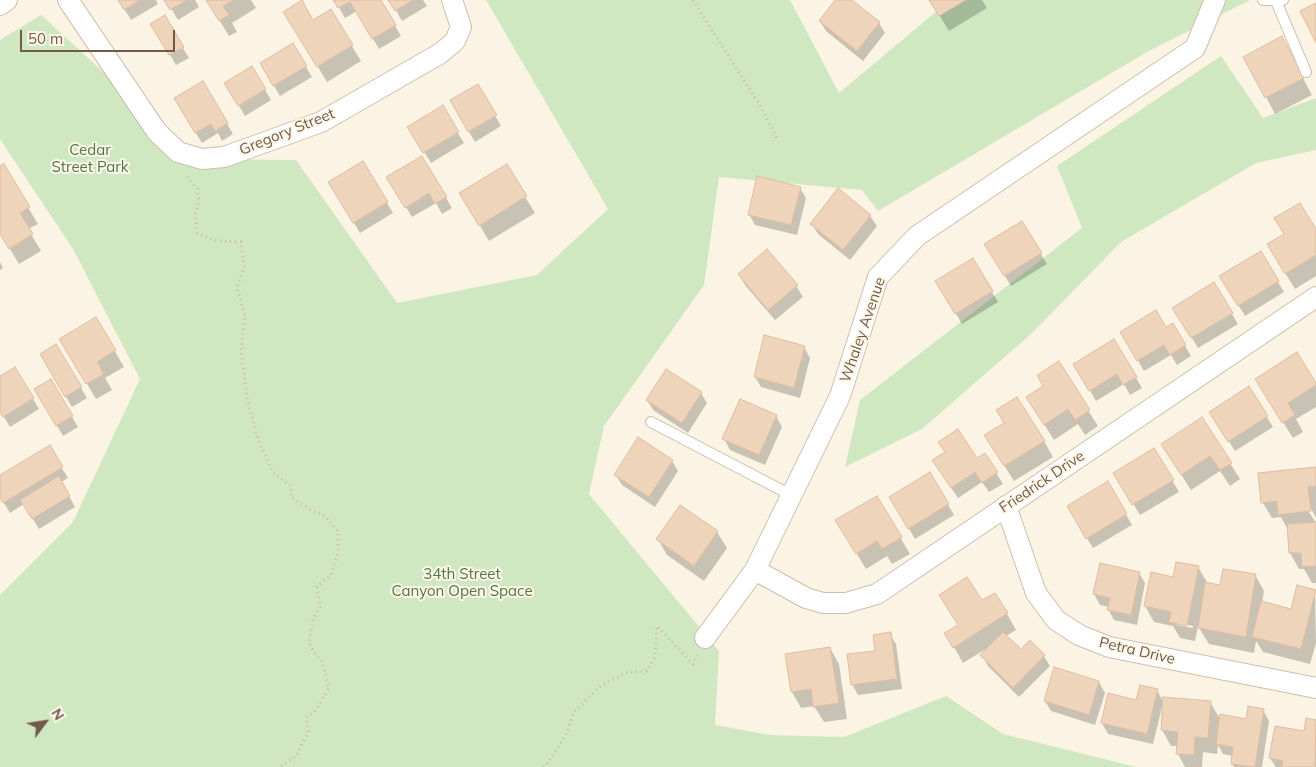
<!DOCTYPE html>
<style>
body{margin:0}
#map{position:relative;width:1316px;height:767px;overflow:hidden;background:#fbf3e3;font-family:Mulish,sans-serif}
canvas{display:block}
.north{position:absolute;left:20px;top:697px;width:50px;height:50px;-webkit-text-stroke:4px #fef7e9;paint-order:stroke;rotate:59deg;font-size:14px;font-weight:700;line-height:20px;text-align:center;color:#725b4a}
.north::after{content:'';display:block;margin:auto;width:18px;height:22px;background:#725b4a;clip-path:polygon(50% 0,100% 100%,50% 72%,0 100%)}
.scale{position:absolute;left:20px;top:30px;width:155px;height:22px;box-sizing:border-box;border:2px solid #725b4a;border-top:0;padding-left:6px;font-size:15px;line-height:18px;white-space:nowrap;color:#725b4a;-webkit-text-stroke:4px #fef7e9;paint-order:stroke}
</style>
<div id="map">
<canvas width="1316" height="767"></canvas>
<div class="north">N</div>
<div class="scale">50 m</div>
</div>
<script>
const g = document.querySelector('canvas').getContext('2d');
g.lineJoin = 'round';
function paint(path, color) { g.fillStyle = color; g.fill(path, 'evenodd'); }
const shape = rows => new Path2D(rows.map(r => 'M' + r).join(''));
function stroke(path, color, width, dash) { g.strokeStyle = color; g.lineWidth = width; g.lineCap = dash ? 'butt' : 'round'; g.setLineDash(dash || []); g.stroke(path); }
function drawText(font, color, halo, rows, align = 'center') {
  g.font = font + ' Mulish,sans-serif'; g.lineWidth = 4; g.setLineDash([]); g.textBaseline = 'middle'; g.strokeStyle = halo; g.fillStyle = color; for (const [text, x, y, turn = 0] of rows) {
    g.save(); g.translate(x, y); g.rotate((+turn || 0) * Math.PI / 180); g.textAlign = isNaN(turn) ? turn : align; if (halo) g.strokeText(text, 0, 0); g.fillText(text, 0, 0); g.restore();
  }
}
paint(shape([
 [486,0,790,0,839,93,950,0,1250,0,1147,52,878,211,862,190,719,177,704,285,604,426,589,494,719,651,715,725,770,735,844,737,946,696,1003,734,1136,767,0,767,0,595,73,522,140,379,73,249,0,139,0,40,41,15,110,78,173,159,296,160,397,303,537,275,608,209],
 [1221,56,1263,118,1316,98,1316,150,1256,163,1121,242,1031,334,922,429,845,467,860,400,1082,228,1057,166]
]), '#cfe8c2');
paint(shape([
 [119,0,156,0,158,4,131,20],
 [166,0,195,0,199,7,178,20],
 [207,0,251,0,256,8,232,23,237,32,229,36],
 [335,0,380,0,401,36,379,49,357,11,345,18],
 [390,0,423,0,427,6,402,21],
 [837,0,850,0,879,23,885,33,863,61,826,31,820,21],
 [930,0,982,0,987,8,949,31],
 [331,11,361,61,327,82,285,12,313,21],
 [164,17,189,58,176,65,152,24],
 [293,45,312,77,280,96,261,64],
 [1290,54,1312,95,1275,114,1245,57],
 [252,67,271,100,245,116,226,83],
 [202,82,233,134,222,141,218,133,202,143,175,99],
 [478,85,501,126,475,142,451,101],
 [442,107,464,143,431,163,409,127],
 [422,158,452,208,442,214,436,203,412,217,388,178],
 [363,163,393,213,360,233,330,183],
 [3,166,38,224,28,229,41,251,19,264,0,232,0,168],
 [506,166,535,213,489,241,470,209],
 [800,188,806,198,797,235,755,225,749,214],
 [870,216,877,226,850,260,818,234,812,224],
 [1022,223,1047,264,1011,286,986,245],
 [1316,232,1316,276,1295,289,1268,245],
 [1260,253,1284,292,1245,316,1221,276],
 [973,260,998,302,962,324,937,281],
 [0,262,3,268,0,270],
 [739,274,796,286,803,297,775,320,745,285],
 [1214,284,1238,324,1198,348,1174,308],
 [96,319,124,367,105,378,112,390,96,399,61,340],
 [1173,325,1191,356,1177,365,1171,355,1144,371,1122,333,1166,329],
 [1114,341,1142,388,1130,395,1124,384,1096,401,1075,364],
 [56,346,87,398,72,407,41,354],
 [804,347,810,358,800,398,761,387,755,377],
 [1058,363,1098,426,1085,435,1078,424,1054,440,1037,413,1044,386],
 [15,368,39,409,10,427,0,410,0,377],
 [51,381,78,427,63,436,36,389],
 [1316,385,1316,407,1296,419,1303,432,1293,438,1266,395],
 [1249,388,1273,427,1235,451,1217,423],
 [701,393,707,403,688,433,653,410,647,400],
 [776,416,782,427,765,465,730,450,724,439],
 [1202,419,1240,479,1230,486,1220,471,1191,490,1172,460],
 [1044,441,1053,457,1014,481,995,451],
 [49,447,68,478,61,482,75,507,39,529,24,504,10,513,0,496,0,477],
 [1154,450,1179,492,1140,515,1115,473],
 [985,455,1003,484,989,492,982,482,958,498,940,471,977,460],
 [672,461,678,471,655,507,622,485,616,475],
 [1316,469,1316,518,1309,505,1306,507,1316,523,1316,583,1312,583,1304,569,1299,569,1290,553,1288,530,1281,517,1272,518,1263,503],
 [930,474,954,515,915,539,891,498],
 [1108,483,1132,525,1093,548,1068,507],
 [876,497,910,554,892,564,887,556,866,569,837,521],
 [681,506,717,532,727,548,704,581,667,555,658,539],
 [1198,567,1208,584,1221,586,1255,575,1264,591,1262,603,1292,610,1315,591,1316,643,1310,664,1263,652,1256,641,1254,653,1209,644,1198,626,1195,641,1180,638,1173,626,1154,622,1145,606,1174,578],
 [1177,622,1193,626,1193,628,1177,625],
 [1139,573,1145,583,1137,625,1114,620,1108,609,1109,607,1100,605,1094,594],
 [982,602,1007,614,1016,630,1006,636,1021,651,1044,656,1050,666,1019,697,988,666,982,655,989,647,963,663,946,633,959,625],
 [890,634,896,644,902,689,858,695,852,684],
 [830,648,839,664,847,719,824,722,814,706,801,708,792,692],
 [1099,682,1105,693,1095,725,1051,711,1045,701],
 [1157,690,1164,703,1210,702,1220,719,1248,720,1263,710,1269,721,1262,767,1234,767,1232,764,1233,756,1223,754,1218,745,1217,754,1203,752,1202,767,1185,767,1178,754,1178,746,1171,746,1162,730,1164,703,1163,703,1153,744,1108,734,1102,723],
 [1307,719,1316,721,1316,767,1276,767,1270,758,1305,732]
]), '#0003');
const building = shape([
 [118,0,140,0,124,10,118,0],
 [164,0,187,0,170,10,164,0],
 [206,0,234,0,223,6,229,15,219,21,206,0],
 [302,0,313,20,331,9,353,45,317,67,283,12,302,0],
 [333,0,381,0,396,25,372,39,350,2,338,8,333,0],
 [388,0,413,0,395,11,388,0],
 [835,0,852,0,880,22,857,51,819,21,835,0],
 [929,0,966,0,939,16,929,0],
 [1316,3,1316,43,1300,11,1316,3],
 [165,15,184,47,169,55,150,24,165,15],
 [1282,36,1304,78,1265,98,1243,57,1282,36],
 [293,43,307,66,273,86,260,63,293,43],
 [252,66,266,89,238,106,224,83,252,66],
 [203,81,228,123,215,131,211,124,195,133,174,98,203,81],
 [478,84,497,115,468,132,450,100,478,84],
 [443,105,459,132,423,153,407,127,443,105],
 [422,156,447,197,435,204,429,193,405,208,386,177,422,156],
 [363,161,388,202,353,223,328,182,363,161],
 [4,164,30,207,20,213,33,234,9,249,0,234,0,166,4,164],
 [507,164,527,196,479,226,459,193,507,164],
 [757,176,801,187,791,225,748,215,757,176],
 [838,188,871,215,843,250,810,224,838,188],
 [1300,203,1316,229,1316,255,1285,274,1267,244,1284,234,1274,218,1300,203],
 [1022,221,1042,253,1004,276,984,244,1022,221],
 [767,249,798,285,768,310,738,274,767,249],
 [1261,251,1279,281,1238,306,1219,276,1261,251],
 [973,258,993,291,955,314,935,281,973,258],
 [1214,282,1233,313,1191,338,1172,308,1214,282],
 [1156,310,1166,327,1173,323,1186,345,1170,355,1164,345,1137,361,1120,332,1156,310],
 [96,317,116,350,97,362,104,374,86,384,59,339,96,317],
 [764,335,805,346,794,388,754,377,764,335],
 [1114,339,1137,377,1123,385,1117,374,1089,391,1073,364,1114,339],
 [56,344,82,387,65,397,40,354,56,344],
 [1297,352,1316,383,1316,385,1288,403,1295,415,1282,423,1255,379,1297,352],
 [1059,361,1090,410,1075,420,1068,409,1044,425,1026,397,1043,386,1037,375,1059,361],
 [15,367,34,398,3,417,0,412,0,376,15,367],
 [666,369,702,392,682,423,646,400,666,369],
 [51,379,73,416,56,426,34,389,51,379],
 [1249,386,1268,416,1228,442,1209,412,1249,386],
 [1017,397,1045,441,1004,466,984,435,1004,423,996,410,1017,397],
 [740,399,777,415,759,455,722,439,740,399],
 [1202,417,1232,463,1220,470,1210,456,1181,475,1161,444,1202,417],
 [958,429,977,458,985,453,998,472,982,483,975,472,951,488,932,460,945,452,938,442,958,429],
 [638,437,673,460,649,497,614,475,638,437],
 [50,445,63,467,3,503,0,498,0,475,50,445],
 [1154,448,1174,480,1132,505,1113,473,1154,448],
 [1316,467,1316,486,1308,487,1311,511,1278,515,1277,501,1261,503,1258,473,1316,467],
 [930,472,949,504,908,529,889,497,930,472],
 [59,476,70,496,32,519,20,500,59,476],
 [1108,481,1127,514,1086,539,1067,506,1108,481],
 [877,496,902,537,882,549,877,541,856,554,835,520,877,496],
 [680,505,718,531,694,566,656,539,680,505],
 [1316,522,1316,566,1302,567,1301,553,1289,553,1287,524,1316,522],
 [1176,562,1199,566,1187,626,1169,622,1171,612,1144,606,1151,572,1173,577,1176,562],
 [1100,563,1140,572,1131,615,1107,610,1110,598,1093,594,1100,563],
 [1223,569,1256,574,1246,637,1198,628,1205,582,1220,585,1223,569],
 [967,577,982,600,995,593,1008,613,953,648,944,633,958,625,939,595,967,577],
 [1297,585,1316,590,1301,649,1252,637,1261,601,1291,609,1297,585],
 [891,632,897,679,851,685,847,654,875,651,873,635,891,632],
 [1003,632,1021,649,1030,640,1045,655,1013,688,980,655,1003,632],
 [830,647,839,703,813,707,811,689,791,692,785,654,830,647],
 [1054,667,1099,681,1089,715,1044,701,1054,667],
 [1140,685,1158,689,1147,734,1101,723,1108,693,1136,700,1140,685],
 [1163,697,1211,701,1208,738,1195,737,1194,755,1176,754,1178,732,1161,730,1163,697],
 [1248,706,1264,709,1255,767,1231,764,1233,747,1216,744,1220,714,1246,719,1248,706],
 [1306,718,1316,720,1315,767,1282,767,1283,761,1269,758,1275,726,1304,731,1306,718]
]);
paint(building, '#efd4bc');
stroke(building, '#e1bc9d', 1);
const service = shape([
 [1263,0,1283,0],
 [1276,1,1306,72],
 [651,422,791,495]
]);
const minor = shape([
 [68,0,157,132,178,152,202,159,224,157,321,122,441,53,455,41,461,27,452,0],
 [0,5,7,0],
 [1006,506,1036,593,1056,620,1079,635,1109,647,1316,688],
 [755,570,806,598,823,603,846,603,877,594,1316,297],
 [705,638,755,570,840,396,878,277,917,236,1195,48,1215,0]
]);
stroke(service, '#cebead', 12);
stroke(minor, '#cebead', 22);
stroke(shape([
 [693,0,761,107,778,141],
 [187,177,197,189,199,201,195,215,197,233,218,241,241,242,244,266,237,287,245,316,241,351,247,398,258,439,273,473,291,486,291,497,311,510,326,517,338,531,338,553,331,575,317,587,320,607,313,619,309,642,314,652,322,661,329,688,316,710,306,718,308,732,297,755,280,767],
 [543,767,547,764,566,735,574,712,599,687,625,673,647,671,655,657,657,626,693,664,697,655]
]), '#d4b79f', 3, [1, 4]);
stroke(service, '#fff', 10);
stroke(minor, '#fff', 20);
drawText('15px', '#725b4a', '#fef7e9', [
 ["Gregory Street",287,132,-22],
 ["Whaley Avenue",863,330,-71],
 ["Friedrick Drive",1042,482,-34],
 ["Petra Drive",1137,651,13]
]);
drawText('15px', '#4f7842', '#fef7e9', [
 ["Cedar",90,150],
 ["Street Park",90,167],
 ["34th Street",462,574],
 ["Canyon Open Space",462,591]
]);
</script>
